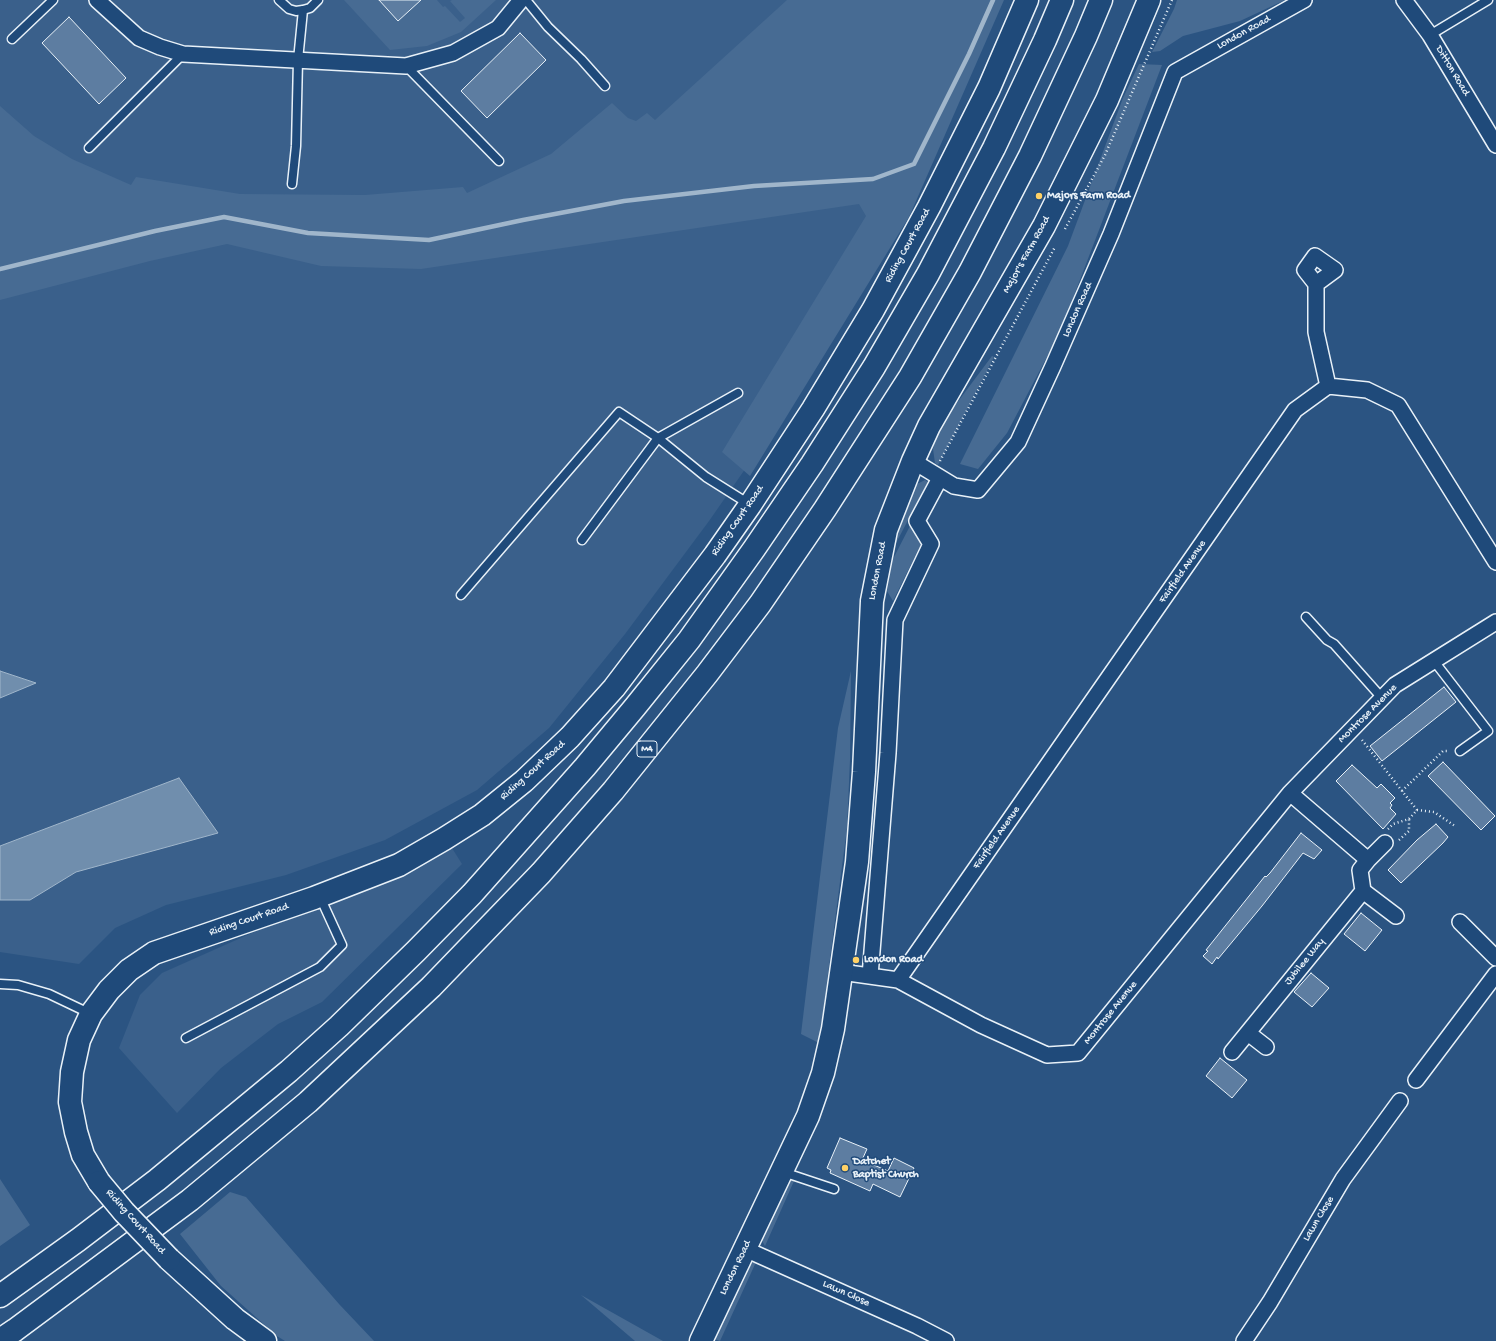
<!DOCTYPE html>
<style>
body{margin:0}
canvas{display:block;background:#2b5482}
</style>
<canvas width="1496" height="1341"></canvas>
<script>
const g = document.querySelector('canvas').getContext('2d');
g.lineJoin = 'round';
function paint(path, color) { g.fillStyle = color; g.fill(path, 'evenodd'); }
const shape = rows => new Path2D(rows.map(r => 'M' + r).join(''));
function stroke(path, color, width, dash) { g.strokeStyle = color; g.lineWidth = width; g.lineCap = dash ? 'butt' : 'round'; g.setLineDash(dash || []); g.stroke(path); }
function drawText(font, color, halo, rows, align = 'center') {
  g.font = font + ' "Gochi Hand",sans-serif'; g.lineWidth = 3; g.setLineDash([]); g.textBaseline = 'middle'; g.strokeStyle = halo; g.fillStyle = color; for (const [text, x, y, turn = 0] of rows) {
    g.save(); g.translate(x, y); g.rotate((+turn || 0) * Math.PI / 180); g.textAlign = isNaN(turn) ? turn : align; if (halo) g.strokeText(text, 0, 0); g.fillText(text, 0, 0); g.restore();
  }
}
paint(shape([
 [0,0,903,0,593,179,0,246],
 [873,179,895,211,750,462,709,521,625,634,549,728,477,790,385,840,286,875,166,905,115,928,79,964,0,952,0,270,83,255],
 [450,845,462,864,322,1002,278,1024,221,1068,177,1113,119,1048,140,995,162,973]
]), '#3a608b');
paint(shape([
 [344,0,379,0,398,21,421,0,437,0,443,7,445,6,460,22,465,18,450,1,452,0,496,0,461,32,427,46,390,50],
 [787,0,1004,0,909,217,750,476,722,452,866,216,859,204,421,269,321,266,227,244,150,261,0,300,0,106,34,136,72,159,131,185,136,177,240,194,365,195,463,187,467,193,551,154,612,103,628,118,636,121,647,113,655,120],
 [1177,0,1285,0,1240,21,1183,36,1160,51,1152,52,1174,9],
 [1139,64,1162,65,1060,332,1007,433,978,469,960,464,1068,246,1123,98],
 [992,356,994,357,938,465,935,463,933,449,938,430,948,415],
 [925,480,928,482,895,545,893,544,913,486],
 [912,522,924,538,893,601,887,591,893,559],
 [851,671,850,760,847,828,819,1043,801,1034,838,728],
 [785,1177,794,1181,765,1246,761,1239],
 [0,1179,30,1225,0,1246],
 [230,1192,246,1197,339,1304,374,1341,285,1341,277,1336,221,1286,180,1234],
 [756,1262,720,1341,709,1337,748,1264],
 [581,1295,663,1341,635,1341]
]), '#476b93');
const water = shape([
 [0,671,36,683,0,698,0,671],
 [179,778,218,833,76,872,30,900,0,900,0,846,179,778]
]);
paint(water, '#708ead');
stroke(water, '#a0b6cb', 1);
stroke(shape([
 [0,269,155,231,224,217,308,233,429,240,523,220,624,201,754,186,873,179,914,164,969,54,993,0]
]), '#a0b6cb', 4.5);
const building = shape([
 [379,0,421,0,398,21,379,0],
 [69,17,126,78,99,104,42,43,69,17],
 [520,33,546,60,487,118,461,91,520,33],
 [1444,687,1456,702,1382,761,1370,746,1444,687],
 [1443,762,1495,816,1481,830,1428,776,1443,762],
 [1352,765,1377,788,1381,784,1395,798,1390,803,1392,805,1390,808,1396,814,1383,829,1336,781,1352,765],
 [1436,824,1448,837,1443,843,1401,883,1388,870,1417,840,1436,824],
 [1301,833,1322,850,1314,859,1303,853,1262,906,1218,959,1217,957,1212,964,1203,956,1208,951,1206,950,1265,876,1266,877,1270,873,1301,833],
 [1361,913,1382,930,1365,951,1344,934,1361,913],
 [1311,973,1329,988,1312,1007,1294,992,1311,973],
 [1220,1058,1247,1080,1232,1098,1206,1076,1220,1058],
 [840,1138,867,1149,862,1160,888,1171,894,1158,914,1168,900,1197,873,1184,870,1191,830,1173,831,1170,827,1168,840,1138]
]);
paint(building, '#5d7da1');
stroke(building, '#e8f1f8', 1);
const lane = shape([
 [279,0,289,9,296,11,303,10,310,8,318,0],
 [526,0,548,27,581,59,605,86],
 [1430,35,1488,0],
 [12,39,53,0],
 [406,66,499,161],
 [89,148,183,54],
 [292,184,296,146,298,60,303,10],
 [582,540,658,438,738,393],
 [461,595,619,412,658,438,706,477,749,504],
 [1306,617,1327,640,1334,644,1382,698],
 [1434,661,1488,731,1460,751],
 [0,984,18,985,49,994,91,1014],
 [186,1038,320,967,342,945,320,897],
 [783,1172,834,1189]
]);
const street = shape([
 [97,0,139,38,160,47,183,54,406,66,453,53,498,28,521,0],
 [1404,0,1430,35,1496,145],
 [1315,256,1335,270,1316,284,1305,270,1315,256],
 [1316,284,1316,332,1328,386],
 [913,461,954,486,978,490,1018,442,1053,366,1111,234,1175,72,1304,0],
 [1290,793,1368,860,1385,843],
 [1363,891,1396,916],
 [1460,922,1496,958],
 [841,972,898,980,981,1025,1047,1055,1078,1053,1290,793,1395,685,1496,622],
 [870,976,888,753,895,620,931,544,917,521,940,478],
 [898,980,1295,410,1328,386,1367,390,1398,405,1496,562],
 [1248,1033,1266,1047],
 [1232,1052,1363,891,1360,870,1368,860],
 [1416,1080,1496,974],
 [745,1249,917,1326,946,1341],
 [1244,1341,1270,1302,1343,1179,1400,1101]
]);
const secondary = shape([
 [99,1182,83,1155,76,1132,70,1102,72,1072,79,1040,91,1014,109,990,129,970,154,953,314,898,399,865,444,839,482,815,524,781,570,737,614,688,715,555,750,505,813,409,873,310,929,207,989,88,1027,0],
 [169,1259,235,1319,265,1341],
 [701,1341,808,1116,823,1073,833,1029,857,862,864,772,872,601,886,530,913,461,929,426,1044,226,1107,100,1149,0]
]);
const highway = shape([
 [0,1296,78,1240,157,1180,289,1071,339,1026,416,951,472,894,585,767,635,707,689,640,754,549,812,464,874,367,928,274,994,148,1045,40,1062,0],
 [0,1340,15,1330,190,1200,308,1102,431,987,541,873,613,791,707,674,760,604,825,509,910,377,970,272,1030,156,1086,36,1101,0]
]);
stroke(lane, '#e8f1f8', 11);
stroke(street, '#e8f1f8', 18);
stroke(secondary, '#e8f1f8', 25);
stroke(highway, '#e8f1f8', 25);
stroke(shape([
 [1065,229,1105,155,1172,0],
 [940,461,1055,247],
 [1362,740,1417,810,1409,819,1393,824,1388,829],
 [1402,791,1443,751,1449,751],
 [1417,810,1434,812,1455,826],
 [1399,840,1409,831,1409,819]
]), '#e8f1f8', 2.5, [1, 3]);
stroke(lane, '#1f4a7a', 8);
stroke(street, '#1f4a7a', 15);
stroke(secondary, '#1f4a7a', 22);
stroke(highway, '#1f4a7a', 22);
const secondaryBridge = shape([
 [99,1182,124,1212,169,1259]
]);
stroke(secondaryBridge, '#e8f1f8', 25, []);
stroke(secondaryBridge, '#1f4a7a', 22);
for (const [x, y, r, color] of [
 [1039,196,4,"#ffd166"],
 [856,960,4,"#ffd166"],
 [845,1168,4,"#ffd166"]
]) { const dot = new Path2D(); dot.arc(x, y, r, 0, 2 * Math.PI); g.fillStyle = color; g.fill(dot); stroke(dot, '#1f4a7a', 1.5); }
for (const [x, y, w] of [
 [647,749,20]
]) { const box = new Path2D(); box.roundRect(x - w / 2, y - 8, w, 16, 3); g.fillStyle = '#1f4a7a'; g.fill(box); stroke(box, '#e8f1f8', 1); }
drawText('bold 10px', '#e8f1f8', null, [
 ["M4",647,749]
]);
drawText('11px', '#e8f1f8', '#1f4a7a', [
 ["London Road",1244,33,-29],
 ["Ditton Road",1452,71,59],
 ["Riding Court Road",908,246,-61],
 ["Major's Farm Road",1027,255,-61],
 ["London Road",1078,310,-66],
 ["Riding Court Road",738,521,-55],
 ["London Road",878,571,-79],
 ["Fairfield Avenue",1183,572,-55],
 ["Montrose Avenue",1368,714,-45],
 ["Riding Court Road",533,771,-42],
 ["Fairfield Avenue",997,838,-55],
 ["Riding Court Road",249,920,-19],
 ["Jubilee Way",1305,962,-51],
 ["Montrose Avenue",1111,1013,-51],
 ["Lawn Close",1319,1219,-59],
 ["Riding Court Road",135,1222,48],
 ["London Road",736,1268,-64],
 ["Lawn Close",846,1294,24]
]);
drawText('bold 11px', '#e8f1f8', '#1f4a7a', [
 ["Majors Farm Road",1047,196],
 ["London Road",864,960],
 ["Datchet",853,1162],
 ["Baptist Church",853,1175]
], 'left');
</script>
